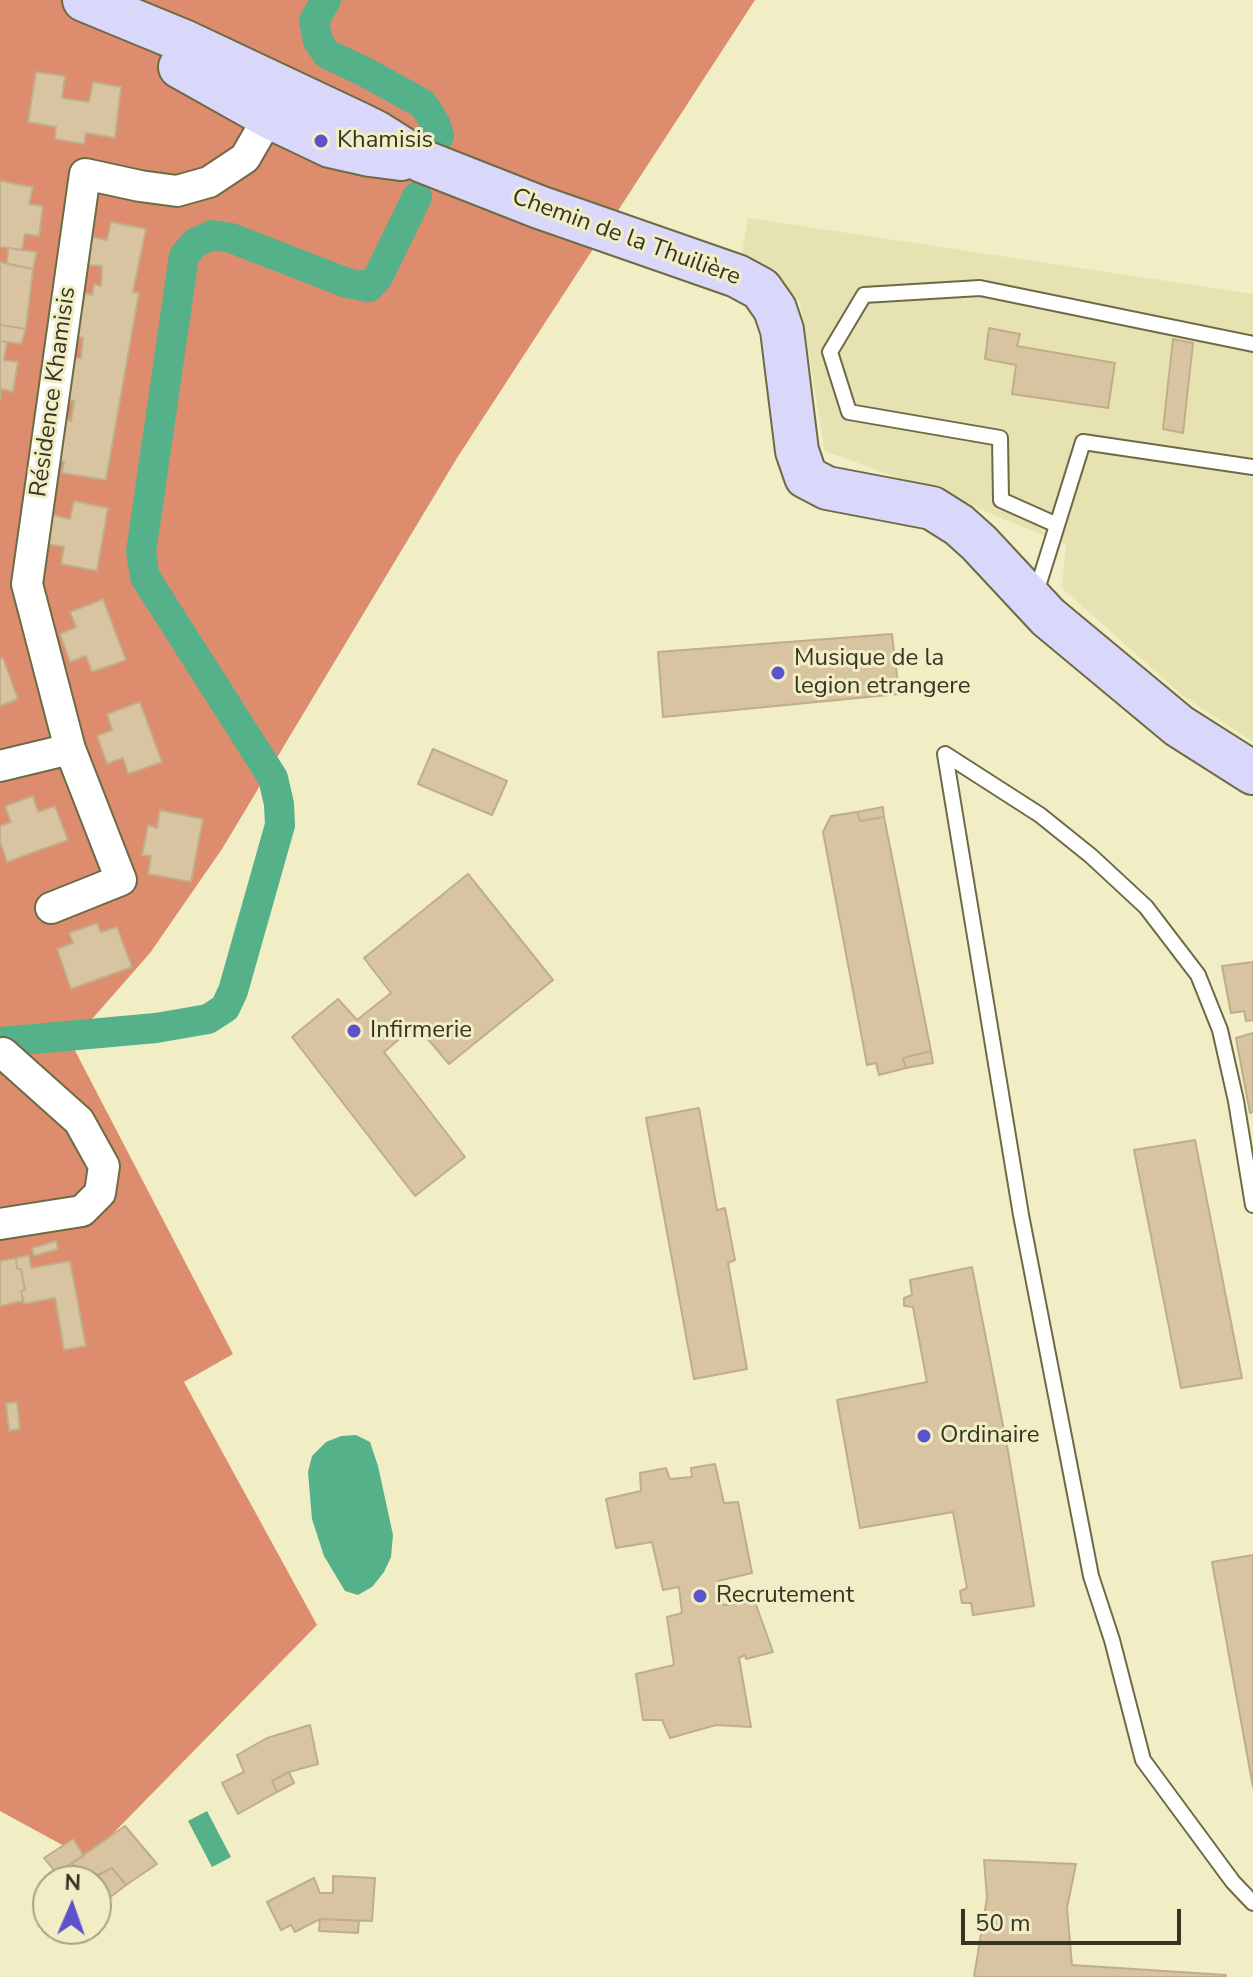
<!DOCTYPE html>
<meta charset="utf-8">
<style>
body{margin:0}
#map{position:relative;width:1253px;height:1977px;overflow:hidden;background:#f1edc4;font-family:"Nunito Sans",sans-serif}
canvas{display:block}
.north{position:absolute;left:32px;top:1865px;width:80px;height:80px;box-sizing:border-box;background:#f1edc4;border:2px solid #a6a384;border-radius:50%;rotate:2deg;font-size:22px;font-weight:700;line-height:32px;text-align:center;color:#363525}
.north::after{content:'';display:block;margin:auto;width:28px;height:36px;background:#5e52cb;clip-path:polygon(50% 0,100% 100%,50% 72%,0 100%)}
.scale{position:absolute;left:961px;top:1909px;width:220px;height:36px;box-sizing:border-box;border:4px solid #363525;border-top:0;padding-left:10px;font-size:24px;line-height:28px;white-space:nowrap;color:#363525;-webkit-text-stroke:6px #f1edc4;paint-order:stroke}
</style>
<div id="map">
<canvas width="1253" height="1977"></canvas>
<div class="north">N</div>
<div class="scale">50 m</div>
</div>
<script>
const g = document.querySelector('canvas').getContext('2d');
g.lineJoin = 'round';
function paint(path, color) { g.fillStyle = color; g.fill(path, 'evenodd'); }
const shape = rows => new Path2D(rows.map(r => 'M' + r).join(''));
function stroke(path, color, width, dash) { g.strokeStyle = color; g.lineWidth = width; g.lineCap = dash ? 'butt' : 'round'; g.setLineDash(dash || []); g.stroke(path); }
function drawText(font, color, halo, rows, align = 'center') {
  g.font = font + ' "Nunito Sans",sans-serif'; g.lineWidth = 6; g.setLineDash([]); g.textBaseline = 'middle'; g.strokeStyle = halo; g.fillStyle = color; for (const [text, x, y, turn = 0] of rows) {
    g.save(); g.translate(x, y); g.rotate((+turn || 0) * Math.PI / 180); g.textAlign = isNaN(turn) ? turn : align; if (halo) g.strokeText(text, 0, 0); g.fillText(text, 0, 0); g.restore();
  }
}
paint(shape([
 [748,218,1253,294,1253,742,1182,695,1062,588,1066,545,952,497,825,451,800,302,741,258]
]), '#e7e2b2');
paint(shape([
 [0,0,755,0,457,458,222,849,150,953,71,1043,233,1354,184,1382,317,1625,88,1859,0,1811]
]), '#dd8d6d');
paint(shape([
 [356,1435,370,1442,378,1466,393,1535,391,1557,384,1572,372,1587,358,1595,345,1591,324,1556,312,1519,308,1472,312,1456,326,1442,341,1436],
 [207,1811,231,1857,212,1867,188,1821]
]), '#55b189');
stroke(shape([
 [326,0,314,21,318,41,327,54,365,72,423,104,435,123,439,136],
 [0,1042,156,1028,208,1019,225,1008,233,991,280,825,279,804,273,778,145,577,141,552,184,256,195,243,212,235,231,238,347,283,369,287,378,277,417,197]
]), '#55b189', 30);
const building = shape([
 [36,72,65,76,62,98,89,102,93,82,121,87,115,138,86,133,84,144,55,139,56,127,28,122,36,72],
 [0,181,33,187,29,204,43,206,39,236,25,234,22,250,0,247,0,181],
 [111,222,146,229,133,292,139,293,106,480,62,473,64,462,55,460,64,418,71,421,74,401,66,400,75,358,81,358,83,338,75,336,85,293,92,295,94,284,101,286,102,266,88,265,92,237,107,240,111,222],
 [8,248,37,252,33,269,7,264,8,248],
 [0,262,33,269,26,329,0,325,0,262],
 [0,325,26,329,21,344,0,341,0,325],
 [989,328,1020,334,1017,346,1115,363,1108,408,1012,394,1016,365,985,359,989,328],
 [1173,339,1193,343,1183,433,1163,429,1173,339],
 [0,341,7,342,4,360,18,362,13,392,1,389,0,400,0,341],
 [74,501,108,508,97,571,61,564,64,547,47,544,53,515,70,519,74,501],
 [103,599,126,660,92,672,86,656,70,662,60,634,76,627,70,612,103,599],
 [892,634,899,694,663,717,658,652,892,634],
 [3,658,18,699,0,706,0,659,3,658],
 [140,702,162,762,128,774,123,758,107,764,97,736,112,730,107,714,140,702],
 [433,749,507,781,492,815,418,784,433,749],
 [33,796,38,812,55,806,68,840,7,862,0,842,0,826,11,822,5,806,33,796],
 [883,807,884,817,860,821,857,812,883,807],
 [160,810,203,819,191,882,148,874,151,856,142,855,148,825,157,828,160,810],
 [857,812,860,821,884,817,931,1051,903,1058,906,1068,879,1075,876,1063,867,1065,823,832,831,816,857,812],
 [468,874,553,980,449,1064,416,1025,384,1052,465,1157,415,1196,292,1037,338,999,357,1020,391,993,364,958,468,874],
 [97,923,101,932,117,927,132,967,71,989,57,949,73,943,69,933,97,923],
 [1253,962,1253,1020,1246,1021,1244,1011,1231,1013,1222,966,1253,962],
 [1253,1033,1253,1112,1250,1113,1236,1038,1253,1033],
 [931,1051,933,1063,906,1068,903,1058,931,1051],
 [699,1108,717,1210,725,1208,735,1260,728,1263,747,1369,694,1379,646,1118,699,1108],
 [1195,1140,1242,1378,1181,1388,1134,1150,1195,1140],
 [56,1241,58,1249,34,1256,32,1248,56,1241],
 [29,1255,31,1268,70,1261,86,1346,64,1350,55,1298,24,1304,21,1291,25,1290,21,1269,17,1269,16,1258,29,1255],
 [16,1258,17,1269,21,1269,25,1290,21,1291,23,1301,0,1306,0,1261,16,1258],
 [972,1267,1008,1451,1034,1606,973,1615,971,1603,962,1603,960,1591,967,1588,953,1512,860,1528,837,1400,927,1382,913,1307,904,1306,904,1298,912,1295,910,1280,972,1267],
 [17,1402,20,1429,9,1431,6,1403,17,1402],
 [715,1464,724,1503,738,1502,752,1573,718,1581,723,1605,755,1602,773,1652,746,1659,745,1655,739,1658,751,1727,716,1725,670,1738,662,1720,643,1720,636,1674,674,1665,667,1617,682,1613,679,1587,663,1590,652,1542,616,1548,606,1499,641,1491,640,1473,666,1468,670,1479,692,1477,691,1468,715,1464],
 [1253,1555,1253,1787,1212,1562,1253,1555],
 [310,1725,318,1764,289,1772,272,1781,277,1792,238,1814,222,1783,244,1772,237,1755,267,1738,310,1725],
 [289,1772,294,1783,277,1792,272,1781,289,1772],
 [125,1826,157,1864,126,1885,112,1868,86,1881,72,1863,125,1826],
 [73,1839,84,1856,56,1873,44,1858,73,1839],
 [984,1860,1076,1864,1067,1908,1072,1965,1226,1975,1226,1977,974,1977,987,1898,984,1860],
 [112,1868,126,1885,104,1902,96,1893,96,1881,89,1881,112,1868],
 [333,1876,375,1878,372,1921,320,1919,295,1932,291,1925,281,1930,267,1902,314,1878,320,1893,333,1893,333,1876],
 [320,1919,359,1921,358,1933,319,1931,320,1919]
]);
paint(building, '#d8c4a0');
stroke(building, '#c0ad89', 2);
const lane = shape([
 [1057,525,1001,500,1000,438,849,412,830,352,864,295,980,288,1253,344],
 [1035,596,1083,442,1253,467],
 [1253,1205,1236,1101,1220,1030,1198,975,1146,907,1091,856,1040,815,945,754,1021,1215,1091,1576,1112,1640,1143,1760,1233,1882,1253,1903]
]);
const street = shape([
 [0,766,70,749,27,584,85,174,140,186,177,191,209,182,245,158,278,101],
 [51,908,121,880,70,749],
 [0,1224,82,1211,100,1193,104,1166,79,1121,3,1053]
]);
const secondary = shape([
 [84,0,186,42,360,124,376,132,422,161,539,207,737,276,761,289,775,309,782,330,797,451,806,477,827,488,932,508,959,525,979,543,1048,617,1179,726,1253,773],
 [180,67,269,117,330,146,370,155,401,159]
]);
stroke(lane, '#6e6a45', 18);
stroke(street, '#6e6a45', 34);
stroke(secondary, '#6e6a45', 46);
stroke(lane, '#fff', 14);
stroke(street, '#fff', 30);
stroke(secondary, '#d9d8fa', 42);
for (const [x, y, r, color] of [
 [321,141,8,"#5e52cb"],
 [778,673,8,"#5e52cb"],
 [354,1031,8,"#5e52cb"],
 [924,1436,8,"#5e52cb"],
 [700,1596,8,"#5e52cb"]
]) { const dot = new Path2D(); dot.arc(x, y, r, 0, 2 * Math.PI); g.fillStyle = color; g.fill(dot); stroke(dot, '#f1edc4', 3); }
drawText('24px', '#363525', '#f1edc4', [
 ["Khamisis",337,141],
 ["Musique de la",794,659],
 ["legion etrangere",794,687],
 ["Infirmerie",370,1031],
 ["Ordinaire",940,1436],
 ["Recrutement",716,1596]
], 'left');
drawText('24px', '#363525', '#f1edc4', [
 ["Chemin de la Thuilière",626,238,20],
 ["Résidence Khamisis",54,392,-82]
]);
</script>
